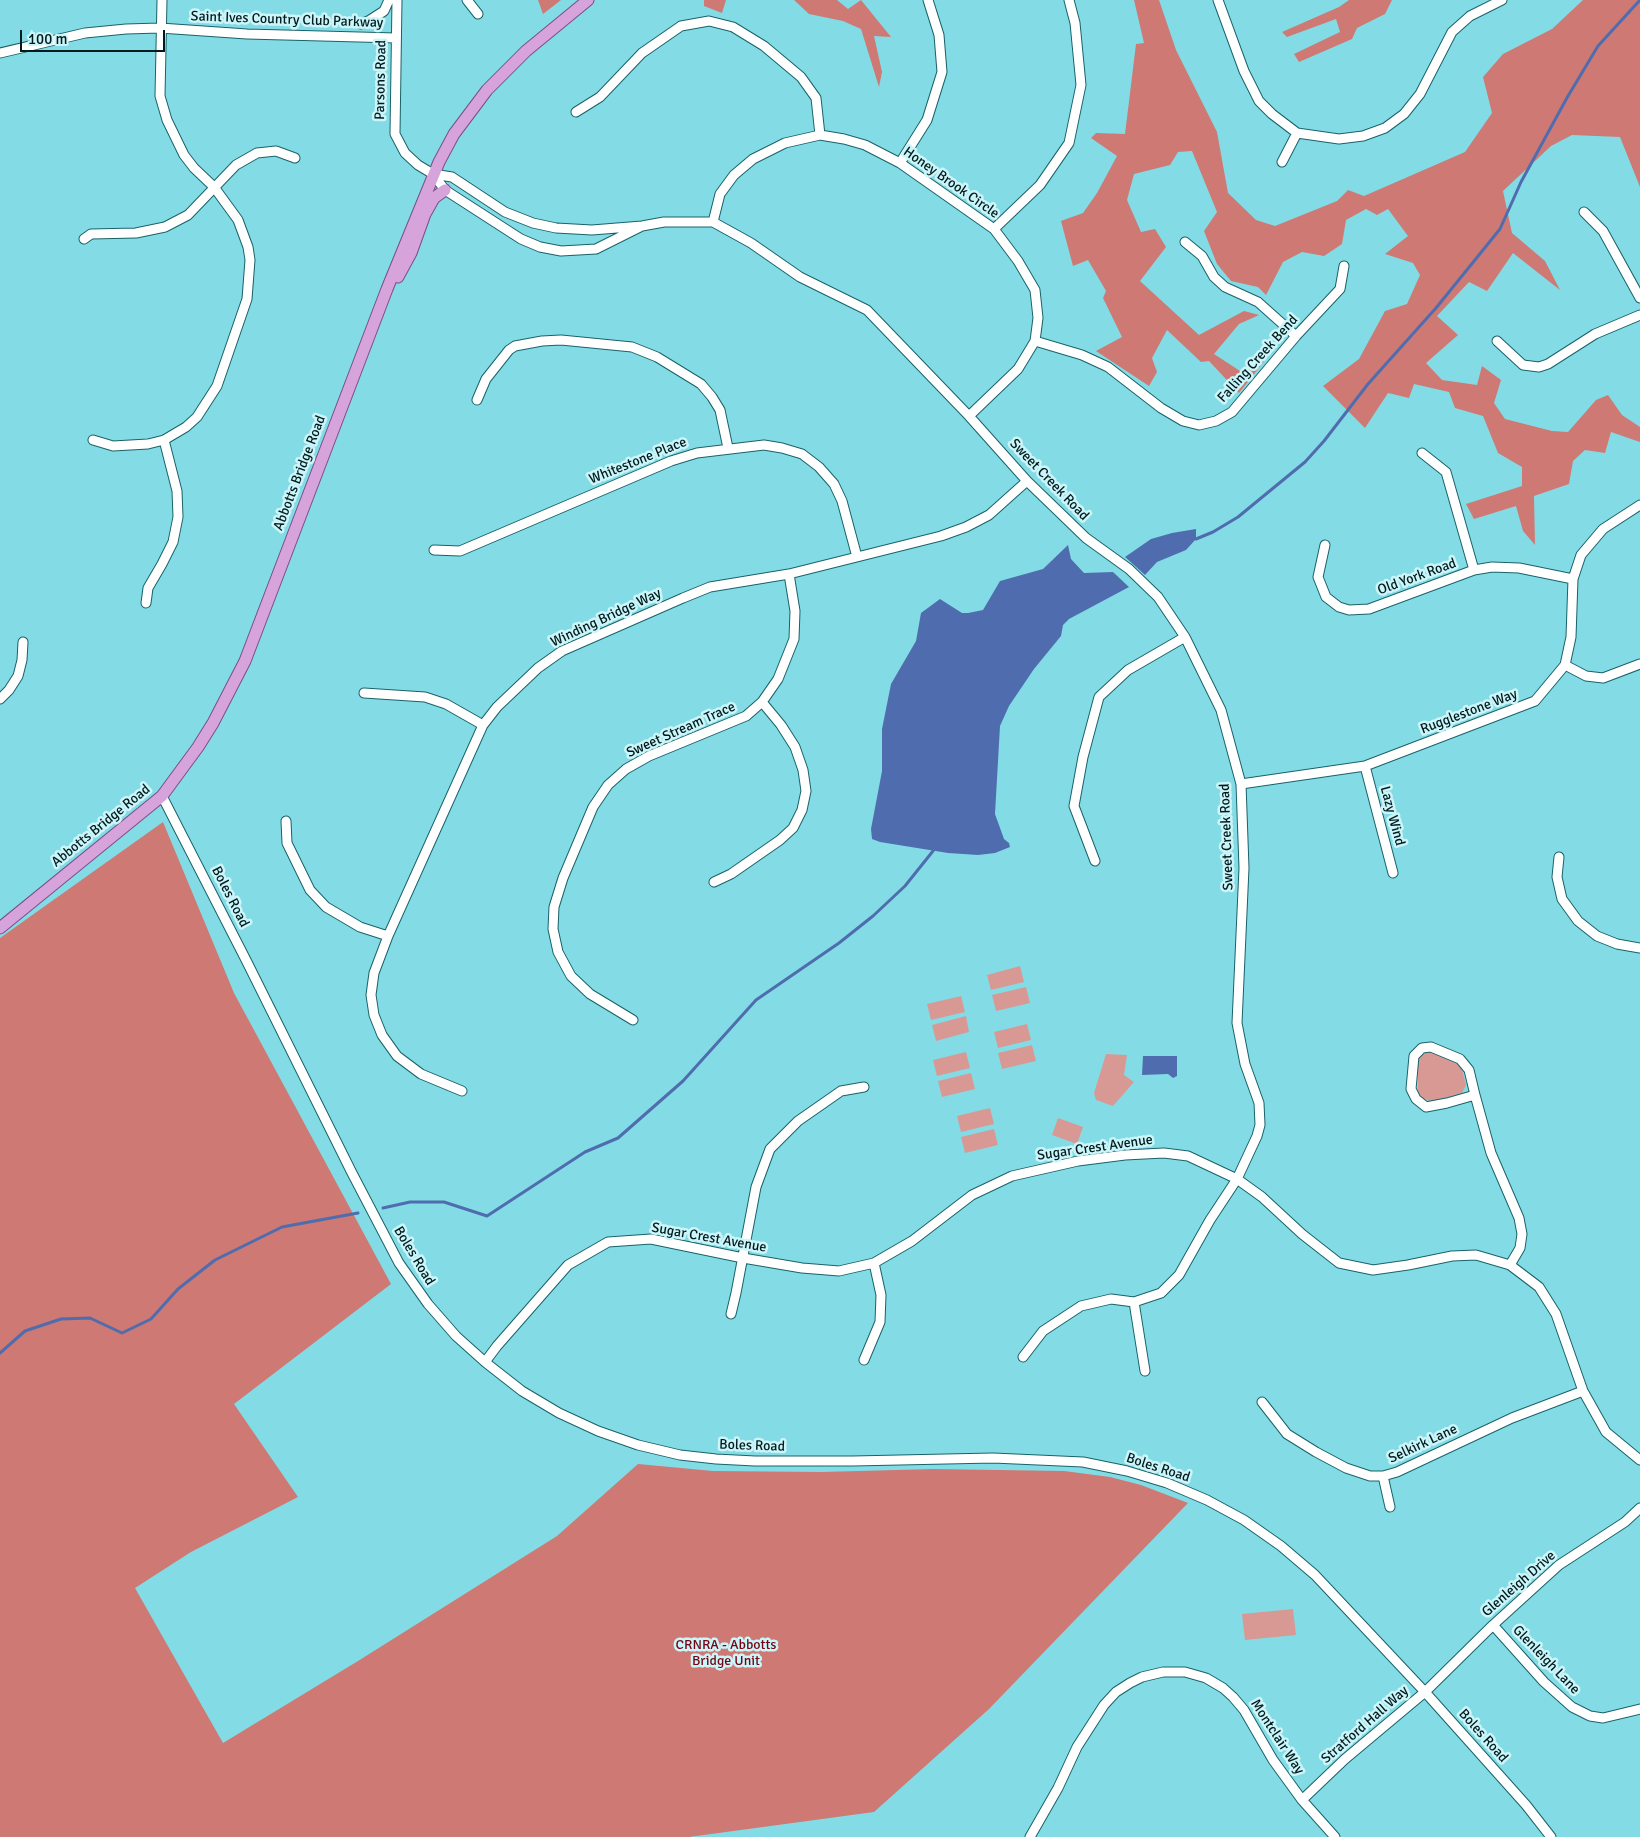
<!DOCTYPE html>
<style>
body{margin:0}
#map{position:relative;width:1640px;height:1837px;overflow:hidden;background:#83dce5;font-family:Signika,sans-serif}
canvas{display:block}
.scale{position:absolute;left:20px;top:30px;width:145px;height:22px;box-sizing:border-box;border:2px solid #001b1e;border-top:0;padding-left:6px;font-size:15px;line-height:18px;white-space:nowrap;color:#001b1e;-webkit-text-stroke:4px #cbf5f9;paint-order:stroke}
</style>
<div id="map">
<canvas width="1640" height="1837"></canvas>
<div class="scale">100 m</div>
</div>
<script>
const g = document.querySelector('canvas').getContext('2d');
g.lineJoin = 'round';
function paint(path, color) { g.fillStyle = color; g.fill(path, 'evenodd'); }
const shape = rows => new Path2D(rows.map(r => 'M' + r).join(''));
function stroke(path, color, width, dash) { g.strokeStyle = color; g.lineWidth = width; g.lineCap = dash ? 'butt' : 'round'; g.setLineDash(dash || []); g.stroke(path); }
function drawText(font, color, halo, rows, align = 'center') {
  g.font = font + ' Signika,sans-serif'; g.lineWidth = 5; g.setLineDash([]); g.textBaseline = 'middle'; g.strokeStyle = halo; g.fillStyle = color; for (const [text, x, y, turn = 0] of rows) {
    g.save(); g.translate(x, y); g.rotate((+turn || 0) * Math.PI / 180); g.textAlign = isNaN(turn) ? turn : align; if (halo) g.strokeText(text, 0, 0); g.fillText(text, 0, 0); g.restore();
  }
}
paint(shape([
 [1020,966,1024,982,991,990,987,975],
 [1026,987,1030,1003,996,1011,992,995],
 [961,996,965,1012,931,1020,927,1004],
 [966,1016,969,1032,936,1041,932,1025],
 [1027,1024,1031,1040,998,1048,994,1032],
 [1032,1045,1036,1061,1002,1069,998,1053],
 [1427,1051,1436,1052,1455,1061,1462,1069,1466,1085,1462,1093,1432,1102,1420,1097,1418,1091,1418,1059,1421,1054],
 [966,1052,970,1068,937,1076,933,1060],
 [1106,1054,1127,1055,1124,1075,1134,1082,1113,1106,1096,1100,1094,1093],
 [971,1073,975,1089,942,1097,938,1081],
 [990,1108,994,1124,961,1132,957,1116],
 [1058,1118,1083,1127,1077,1144,1052,1135],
 [994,1129,998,1145,965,1153,961,1137],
 [1293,1609,1296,1635,1245,1640,1242,1614]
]), '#d89994');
paint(shape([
 [538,0,561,0,543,14],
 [704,0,726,0,722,13,704,6],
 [794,0,837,0,848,9,861,0,891,37,874,36,882,72,879,87,861,29,843,21,809,14],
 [1134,0,1159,0,1176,50,1217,132,1228,193,1256,220,1275,226,1337,201,1348,190,1364,196,1465,152,1492,113,1483,77,1503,54,1552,29,1583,0,1640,0,1640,187,1620,137,1572,135,1551,146,1503,191,1512,233,1545,261,1560,290,1513,253,1487,291,1469,282,1437,316,1458,335,1426,363,1442,380,1477,385,1482,366,1501,380,1494,403,1505,419,1552,431,1568,432,1596,400,1608,395,1622,415,1640,427,1640,442,1611,432,1605,453,1585,450,1573,461,1569,484,1534,496,1535,545,1523,531,1516,506,1474,519,1466,504,1522,486,1522,467,1498,453,1483,416,1455,408,1449,392,1414,384,1409,398,1388,393,1365,428,1323,386,1359,359,1385,311,1407,304,1420,275,1413,263,1385,254,1408,236,1388,209,1377,215,1366,209,1346,220,1342,244,1324,256,1302,252,1283,262,1266,295,1258,287,1231,281,1217,264,1204,231,1217,212,1192,151,1178,152,1170,165,1134,174,1127,200,1141,232,1155,229,1166,247,1140,281,1199,335,1244,311,1259,315,1239,324,1214,354,1240,371,1266,359,1239,393,1209,361,1201,362,1167,330,1152,358,1157,372,1149,386,1096,351,1122,337,1103,298,1106,291,1088,260,1073,266,1061,221,1083,213,1097,193,1117,156,1091,138,1096,133,1125,134,1136,44,1144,43],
 [1349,0,1392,0,1385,14,1357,28,1352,39,1299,62,1294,54,1340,32,1336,19,1287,37,1282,32,1339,7],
 [163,822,234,993,391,1284,234,1404,298,1497,191,1552,135,1588,223,1743,358,1661,557,1536,638,1464,713,1471,821,1472,934,1469,1064,1471,1110,1477,1141,1485,1188,1503,989,1709,874,1812,689,1837,0,1837,0,938]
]), '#ce7973');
paint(shape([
 [1196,529,1196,539,1186,550,1157,562,1145,575,1125,557,1151,539,1172,533],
 [1068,545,1071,559,1084,573,1113,572,1129,587,1069,619,1063,625,1061,636,1034,669,1009,706,1000,726,995,814,1004,839,1009,843,1010,847,995,853,978,855,948,853,880,842,872,839,871,829,882,771,882,729,891,684,916,641,921,613,940,599,962,613,968,613,983,610,1000,581,1043,569],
 [1143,1056,1177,1056,1177,1076,1173,1078,1168,1074,1142,1075]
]), '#4f6dae');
stroke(shape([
 [1196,539,1213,532,1238,517,1305,462,1324,441,1368,384,1436,308,1500,229,1521,182,1568,96,1598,46,1640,0],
 [383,1208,410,1202,444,1202,487,1216,585,1152,618,1138,683,1081,756,1000,839,943,873,916,905,886,933,851],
 [0,1353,25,1331,61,1319,90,1318,122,1333,151,1319,178,1289,215,1260,282,1227,358,1213]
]), '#4f6dae', 3);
const minor = shape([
 [397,0,395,134,405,153,418,165,433,174,452,177,505,212,533,223,556,228,592,230,642,226,664,222,713,222,751,243,800,277,867,310,969,416,1027,481,1086,538,1129,569,1158,597,1185,637,1221,710,1241,784,1244,868,1237,1023,1245,1064,1259,1103,1260,1125,1257,1136,1237,1179,1210,1220,1179,1275,1161,1293,1134,1302,1111,1299,1081,1306,1043,1331,1023,1357],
 [467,0,478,14],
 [1218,0,1244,71,1259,101,1272,114,1297,133,1339,139,1363,136,1385,128,1404,114,1420,94,1452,32,1470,16,1502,0],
 [361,24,370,20,384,11,389,0],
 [0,53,85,33,126,29,160,28,247,34,396,38],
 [576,112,600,97,642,53,681,26,709,21,733,27,764,46,801,77,816,98,820,135],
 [1282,162,1297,133],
 [900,163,927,120,942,72,939,35,928,0],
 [433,174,445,190,521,239,540,247,561,251,596,249,640,227],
 [1584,212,1603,231,1640,298],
 [713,222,720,194,734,175,753,159,785,143,820,135,844,139,865,145,900,163,994,229,1018,261,1035,290,1038,318,1035,341,1018,369,969,416],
 [994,229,1040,185,1069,143,1081,85,1075,23,1069,0],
 [84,239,91,234,136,233,165,227,188,215,236,165,257,153,276,151,295,158],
 [1185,242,1202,256,1214,277,1225,287,1258,302,1296,336],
 [1035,341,1082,355,1108,367,1161,408,1183,421,1199,425,1216,421,1232,412,1296,336,1340,289,1344,266],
 [1497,341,1523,365,1539,367,1548,364,1595,334,1640,315],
 [477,400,486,379,509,350,515,346,542,341,561,340,632,347,657,357,701,384,712,397,720,410,728,448],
 [93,440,113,446,148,444,164,440,186,427,197,417,217,386,247,299,250,260,248,247,238,220,214,187,194,168,184,155,167,120,160,96,162,0],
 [1422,453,1446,472,1474,570],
 [1325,545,1318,577,1326,597,1339,607,1349,610,1369,609,1474,570,1492,567,1519,568,1573,579],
 [434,550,460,551,671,461,697,453,764,445,782,448,802,454,819,467,834,484,842,501,857,557],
 [146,603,148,588,162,564,173,542,178,517,177,491,164,440],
 [1565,665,1586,676,1603,678,1640,664],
 [364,693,425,697,446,704,483,725],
 [0,699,9,690,18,676,22,660,23,642],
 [1365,766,1393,873],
 [1241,784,1365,766,1535,701,1565,665,1571,637,1573,579,1581,555,1603,529,1640,505],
 [162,796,247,962,352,1173,399,1263,428,1304,456,1336,485,1362,522,1391,559,1413,598,1431,638,1445,680,1455,716,1459,755,1461,853,1461,993,1458,1083,1462,1127,1471,1167,1483,1207,1500,1244,1520,1281,1546,1315,1575,1425,1692,1526,1805,1551,1837],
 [286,821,287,843,310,890,326,907,360,927,388,936],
 [1559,857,1557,877,1562,899,1578,921,1597,936,1617,944,1640,948],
 [1095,861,1074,806,1083,757,1099,697,1128,670,1185,637],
 [714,882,731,874,780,840,793,828,802,810,806,791,803,770,795,747,781,725,762,702],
 [633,1020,590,994,571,976,558,952,553,929,554,907,563,878,593,807,608,785,626,769,649,756,746,716,762,702,778,679,794,639,795,611,789,574],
 [1431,1047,1460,1059,1469,1070,1475,1095,1447,1103,1426,1107,1416,1099,1411,1089,1414,1056,1422,1048,1431,1047],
 [462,1091,421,1074,397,1056,382,1035,374,1015,371,995,374,973,388,936,483,725,497,707,538,668,562,651,683,598,710,587,789,574,941,536,966,527,989,515,1027,481],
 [1475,1095,1491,1153,1519,1218,1522,1234,1520,1248,1510,1265],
 [1134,1302,1145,1371],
 [731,1314,736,1293,756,1187,770,1149,798,1121,841,1091,864,1087],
 [864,1360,880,1322,881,1295,874,1263],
 [485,1362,497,1346,568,1265,608,1242,651,1239,743,1258,802,1268,839,1271,874,1263,912,1241,972,1195,1012,1176,1078,1161,1125,1155,1164,1153,1188,1156,1237,1179,1262,1197,1302,1234,1339,1263,1373,1270,1408,1265,1452,1256,1476,1255,1510,1265,1539,1287,1556,1314,1583,1391,1606,1432,1640,1460],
 [1262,1402,1287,1434,1316,1452,1346,1468,1370,1476,1383,1476,1397,1472,1512,1418,1583,1391],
 [1383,1476,1390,1507],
 [1493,1625,1544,1682,1572,1707,1590,1716,1603,1718,1640,1709],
 [1302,1800,1345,1759,1425,1692,1493,1625,1559,1565,1625,1522,1640,1508],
 [1030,1837,1058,1788,1077,1747,1104,1705,1116,1692,1130,1683,1142,1677,1163,1672,1185,1672,1206,1678,1223,1688,1233,1697,1244,1710,1273,1760,1302,1800,1335,1837]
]);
const major = shape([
 [398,277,411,253,425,214,434,198,445,190],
 [0,928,162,796,198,747,213,723,245,661,387,289,439,162,454,134,487,90,526,51,588,0]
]);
stroke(minor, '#196269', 11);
stroke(major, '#7a4d89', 13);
stroke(minor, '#fff', 9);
stroke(major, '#d6a4da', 11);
drawText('14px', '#001b1e', '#cbf5f9', [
 ["Saint Ives Country Club Parkway",287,20,2],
 ["Parsons Road",381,80,-89],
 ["Honey Brook Circle",951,183,35],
 ["Falling Creek Bend",1258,359,-48],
 ["Whitestone Place",638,461,-22],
 ["Abbotts Bridge Road",300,473,-69],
 ["Sweet Creek Road",1049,480,46],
 ["Old York Road",1417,577,-20],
 ["Winding Bridge Way",606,618,-25],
 ["Rugglestone Way",1469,712,-21],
 ["Sweet Stream Trace",681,730,-24],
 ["Lazy Wind",1392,816,75],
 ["Abbotts Bridge Road",101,826,-39],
 ["Sweet Creek Road",1227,837,-92],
 ["Boles Road",230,897,63],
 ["Sugar Crest Avenue",1095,1148,-8],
 ["Sugar Crest Avenue",709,1238,10],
 ["Boles Road",414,1256,59],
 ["Selkirk Lane",1423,1444,-25],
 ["Boles Road",752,1446,2],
 ["Boles Road",1158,1468,18],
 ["Glenleigh Drive",1519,1584,-41],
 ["Glenleigh Lane",1546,1660,46],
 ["Stratford Hall Way",1365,1725,-41],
 ["Boles Road",1483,1736,48],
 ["Montclair Way",1277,1737,57]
]);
drawText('14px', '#730512', '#cbf5f9', [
 ["CRNRA - Abbotts",726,1645],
 ["Bridge Unit",726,1661]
]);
</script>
